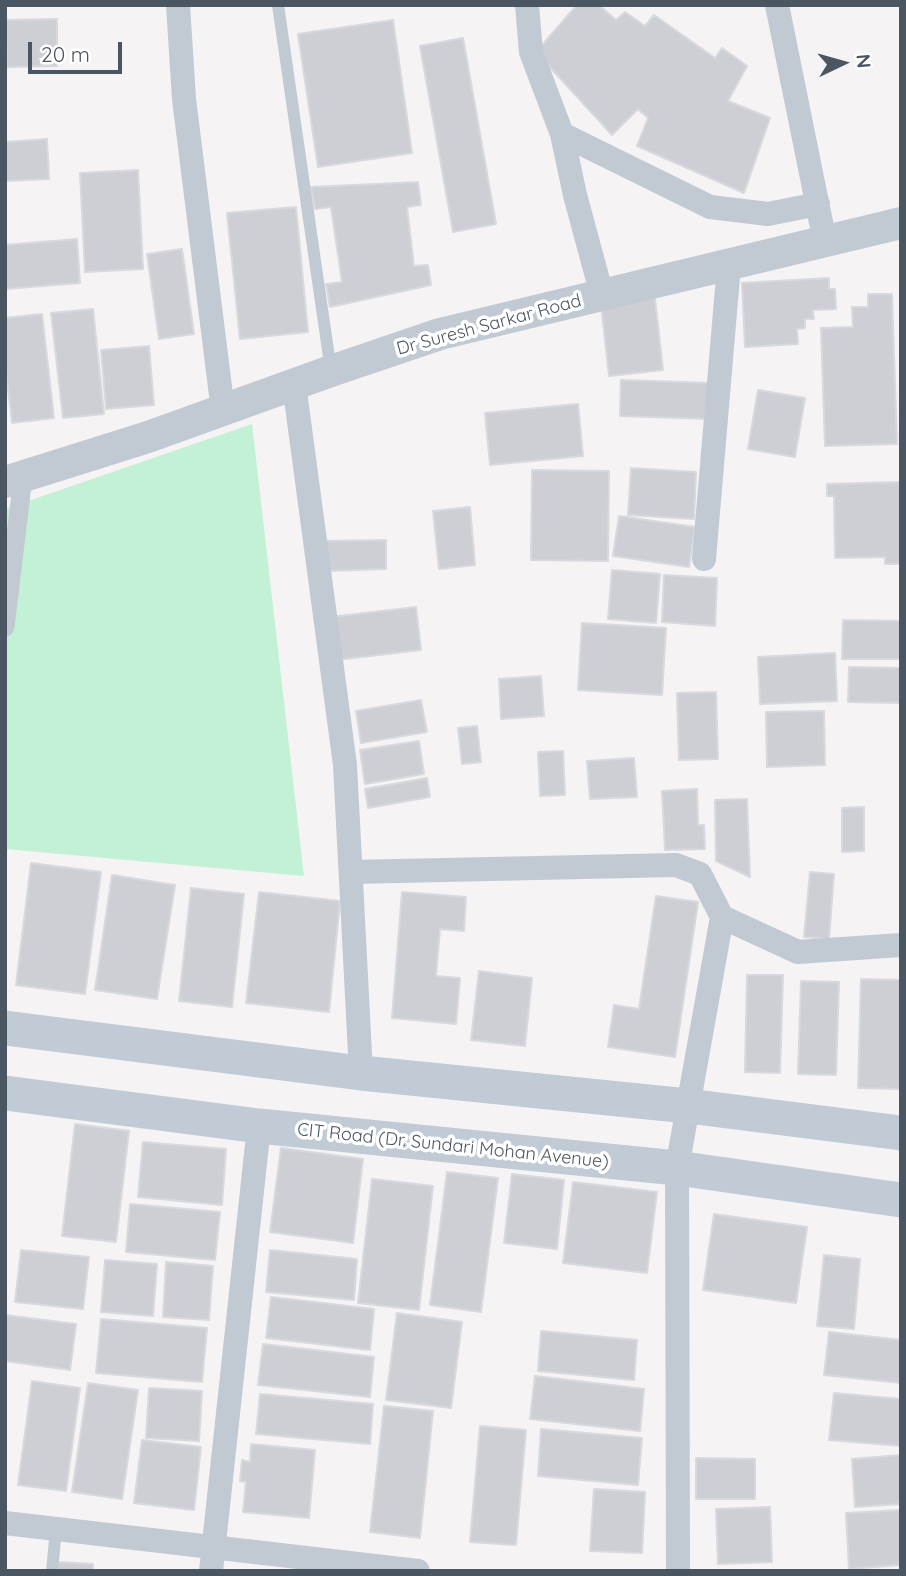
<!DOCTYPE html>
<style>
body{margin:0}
#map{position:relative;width:906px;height:1576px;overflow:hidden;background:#f5f3f3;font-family:Quicksand,sans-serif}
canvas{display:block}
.frame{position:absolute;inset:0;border:7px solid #4a5661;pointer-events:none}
.north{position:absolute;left:808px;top:28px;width:70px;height:70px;-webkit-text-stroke:5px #fff;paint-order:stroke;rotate:85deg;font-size:19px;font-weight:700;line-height:28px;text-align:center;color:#4a5661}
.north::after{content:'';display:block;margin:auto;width:24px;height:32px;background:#4a5661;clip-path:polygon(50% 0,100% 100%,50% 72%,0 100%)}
.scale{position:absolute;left:28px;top:42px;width:94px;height:32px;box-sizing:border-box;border:4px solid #4a5661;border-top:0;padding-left:9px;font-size:21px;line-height:24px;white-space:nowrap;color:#4a5661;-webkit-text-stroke:5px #fff;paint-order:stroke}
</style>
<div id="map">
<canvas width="906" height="1576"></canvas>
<div class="frame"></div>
<div class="north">N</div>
<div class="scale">20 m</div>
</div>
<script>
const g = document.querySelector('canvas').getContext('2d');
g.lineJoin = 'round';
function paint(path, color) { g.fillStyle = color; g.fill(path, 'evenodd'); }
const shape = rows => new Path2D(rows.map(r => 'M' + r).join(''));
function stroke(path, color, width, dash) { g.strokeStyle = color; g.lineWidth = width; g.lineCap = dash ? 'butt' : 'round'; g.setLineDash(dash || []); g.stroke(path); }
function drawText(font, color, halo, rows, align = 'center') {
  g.font = font + ' Quicksand,sans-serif'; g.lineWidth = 7; g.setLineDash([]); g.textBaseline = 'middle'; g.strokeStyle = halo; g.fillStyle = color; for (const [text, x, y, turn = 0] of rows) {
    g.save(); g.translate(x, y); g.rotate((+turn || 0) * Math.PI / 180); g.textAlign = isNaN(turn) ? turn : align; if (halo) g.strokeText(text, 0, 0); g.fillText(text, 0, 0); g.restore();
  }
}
paint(shape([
 [252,424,304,876,5,849,5,509]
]), '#c3f1d5');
const building = shape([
 [577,5,599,5,616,20,625,12,645,26,654,15,715,58,722,48,747,66,728,101,770,118,744,193,637,146,648,118,638,109,612,135,536,52,577,5],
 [57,19,57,66,7,67,6,20,57,19],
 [393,20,412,153,318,167,298,34,393,20],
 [463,38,496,224,453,232,420,46,463,38],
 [47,139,49,179,5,181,5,142,47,139],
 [138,170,143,269,85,272,80,173,138,170],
 [418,182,421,205,407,207,414,266,428,265,431,285,330,307,326,284,342,282,331,207,315,209,311,187,418,182],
 [296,207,308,332,240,339,227,213,296,207],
 [77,239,80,283,5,289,5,245,77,239],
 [182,249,194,334,159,339,147,254,182,249],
 [829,278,829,289,835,289,836,309,813,310,814,319,805,319,805,328,797,329,798,344,745,347,742,283,829,278],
 [654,290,663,370,609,376,600,296,654,290],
 [868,294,892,294,897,444,825,446,821,328,853,327,852,307,868,307,868,294],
 [93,309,104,414,63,418,51,313,93,309],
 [42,314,54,418,12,423,5,363,5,318,42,314],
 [149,346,154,405,106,409,101,350,149,346],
 [621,380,712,383,711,419,620,416,621,380],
 [758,390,805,398,795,457,748,449,758,390],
 [578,404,583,456,490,465,485,413,578,404],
 [631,468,696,472,694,519,628,515,631,468],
 [532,470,609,471,608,561,531,560,532,470],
 [900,482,901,564,885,564,885,557,835,558,834,496,827,496,827,484,900,482],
 [470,507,475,565,439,569,433,511,470,507],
 [619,516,695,527,689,567,613,556,619,516],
 [386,540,386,569,325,571,324,541,386,540],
 [612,570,660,574,656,623,608,619,612,570],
 [664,575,717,578,715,626,662,622,664,575],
 [416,607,421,650,336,660,331,617,416,607],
 [843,620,901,621,901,659,842,659,843,620],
 [582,623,666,628,662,695,578,690,582,623],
 [835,653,837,701,760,704,758,657,835,653],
 [849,667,901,668,900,703,848,702,849,667],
 [541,676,544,716,501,719,499,679,541,676],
 [716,692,718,759,679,760,677,693,716,692],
 [421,700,427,732,361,743,356,711,421,700],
 [824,711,825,765,767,767,766,712,824,711],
 [477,726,481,762,462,764,458,728,477,726],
 [419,741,424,774,365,784,360,750,419,741],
 [563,751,565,795,540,796,538,752,563,751],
 [634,758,637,797,590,799,587,761,634,758],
 [427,778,430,797,368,808,365,789,427,778],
 [697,789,698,825,704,825,705,849,665,850,662,791,697,789],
 [747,799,750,877,716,861,715,800,747,799],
 [864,807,864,851,842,852,842,808,864,807],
 [31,863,101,872,85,994,16,985,31,863],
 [810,872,834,874,829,939,804,937,810,872],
 [112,875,175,885,157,999,95,990,112,875],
 [191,888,244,894,232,1007,179,1001,191,888],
 [259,892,340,901,329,1012,246,1003,259,892],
 [402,892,466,897,464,931,440,929,436,976,460,978,456,1024,392,1018,402,892],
 [656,896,698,902,675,1057,608,1047,614,1005,639,1009,656,896],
 [479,971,532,978,525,1046,471,1040,479,971],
 [747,975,783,975,780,1073,745,1072,747,975],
 [861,979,901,980,901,1089,858,1088,861,979],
 [801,981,839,982,836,1075,798,1074,801,981],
 [75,1124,129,1131,116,1242,62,1236,75,1124],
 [143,1142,226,1149,222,1205,138,1197,143,1142],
 [281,1148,363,1159,353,1243,270,1232,281,1148],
 [447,1172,498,1178,481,1312,430,1305,447,1172],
 [512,1174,564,1180,557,1249,504,1243,512,1174],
 [372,1179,433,1186,419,1310,358,1303,372,1179],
 [573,1182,657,1192,647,1273,563,1263,573,1182],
 [130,1204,220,1212,215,1260,126,1252,130,1204],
 [714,1214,807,1227,796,1303,703,1290,714,1214],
 [21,1250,89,1257,83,1309,15,1302,21,1250],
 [270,1250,357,1259,354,1300,266,1292,270,1250],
 [824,1255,860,1259,854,1329,817,1326,824,1255],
 [105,1260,157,1264,153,1316,101,1312,105,1260],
 [166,1262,213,1266,209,1320,163,1317,166,1262],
 [271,1297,374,1309,370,1350,266,1338,271,1297],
 [397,1313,462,1322,451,1408,386,1400,397,1313],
 [5,1315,76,1324,70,1370,5,1361,5,1315],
 [101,1319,207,1328,202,1382,96,1373,101,1319],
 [541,1331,637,1340,634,1380,538,1371,541,1331],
 [829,1332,901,1340,901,1383,824,1375,829,1332],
 [263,1344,374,1357,370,1397,258,1385,263,1344],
 [535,1376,644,1389,640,1431,530,1419,535,1376],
 [32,1381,80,1388,66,1491,18,1485,32,1381],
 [88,1383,138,1390,122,1499,72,1492,88,1383],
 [149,1388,202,1391,199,1441,146,1438,149,1388],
 [834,1393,901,1399,901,1446,829,1440,834,1393],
 [260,1394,373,1404,370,1444,256,1434,260,1394],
 [384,1406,433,1411,420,1538,370,1532,384,1406],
 [480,1426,526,1430,516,1545,470,1542,480,1426],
 [541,1429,642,1438,638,1485,538,1476,541,1429],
 [142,1440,201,1447,194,1510,134,1503,142,1440],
 [251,1444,315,1450,309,1518,243,1512,246,1482,240,1481,242,1460,250,1462,251,1444],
 [901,1455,901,1504,855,1507,852,1459,901,1455],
 [696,1458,755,1459,755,1499,696,1499,696,1458],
 [594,1489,645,1492,642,1553,590,1551,594,1489],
 [770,1507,772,1562,718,1564,716,1509,770,1507],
 [901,1510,901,1565,849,1569,846,1513,901,1510],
 [58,1562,93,1564,93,1571,57,1571,58,1562]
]);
paint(building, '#cdcfd5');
stroke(building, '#d7d9de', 2);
stroke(shape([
 [278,5,331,371],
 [52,1571,56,1529]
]), '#c1cad2', 12);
stroke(shape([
 [5,627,23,477]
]), '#c1cad2', 19);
stroke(shape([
 [178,5,184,99,223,411],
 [527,5,531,52,562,134,575,195,602,295],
 [777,5,825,242],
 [562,134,710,207,768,214,818,204],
 [294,384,345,765,361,1073],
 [704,559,729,265],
 [351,872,676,865,700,874,722,917],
 [5,1523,418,1571],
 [211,1571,259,1126],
 [678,1571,677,1168,722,917,798,952,901,945]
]), '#c1cad2', 24);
stroke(shape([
 [5,482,148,437,331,371,440,334,901,223]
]), '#c1cad2', 32);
stroke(shape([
 [5,1028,361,1073,688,1106,901,1133],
 [5,1093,259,1126,677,1168,901,1200]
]), '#c1cbd6', 35);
drawText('18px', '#4a5661', '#fff', [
 ["Dr Suresh Sarkar Road",489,325,-15],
 ["CIT Road (Dr. Sundari Mohan Avenue)",453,1146,6]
]);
</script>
